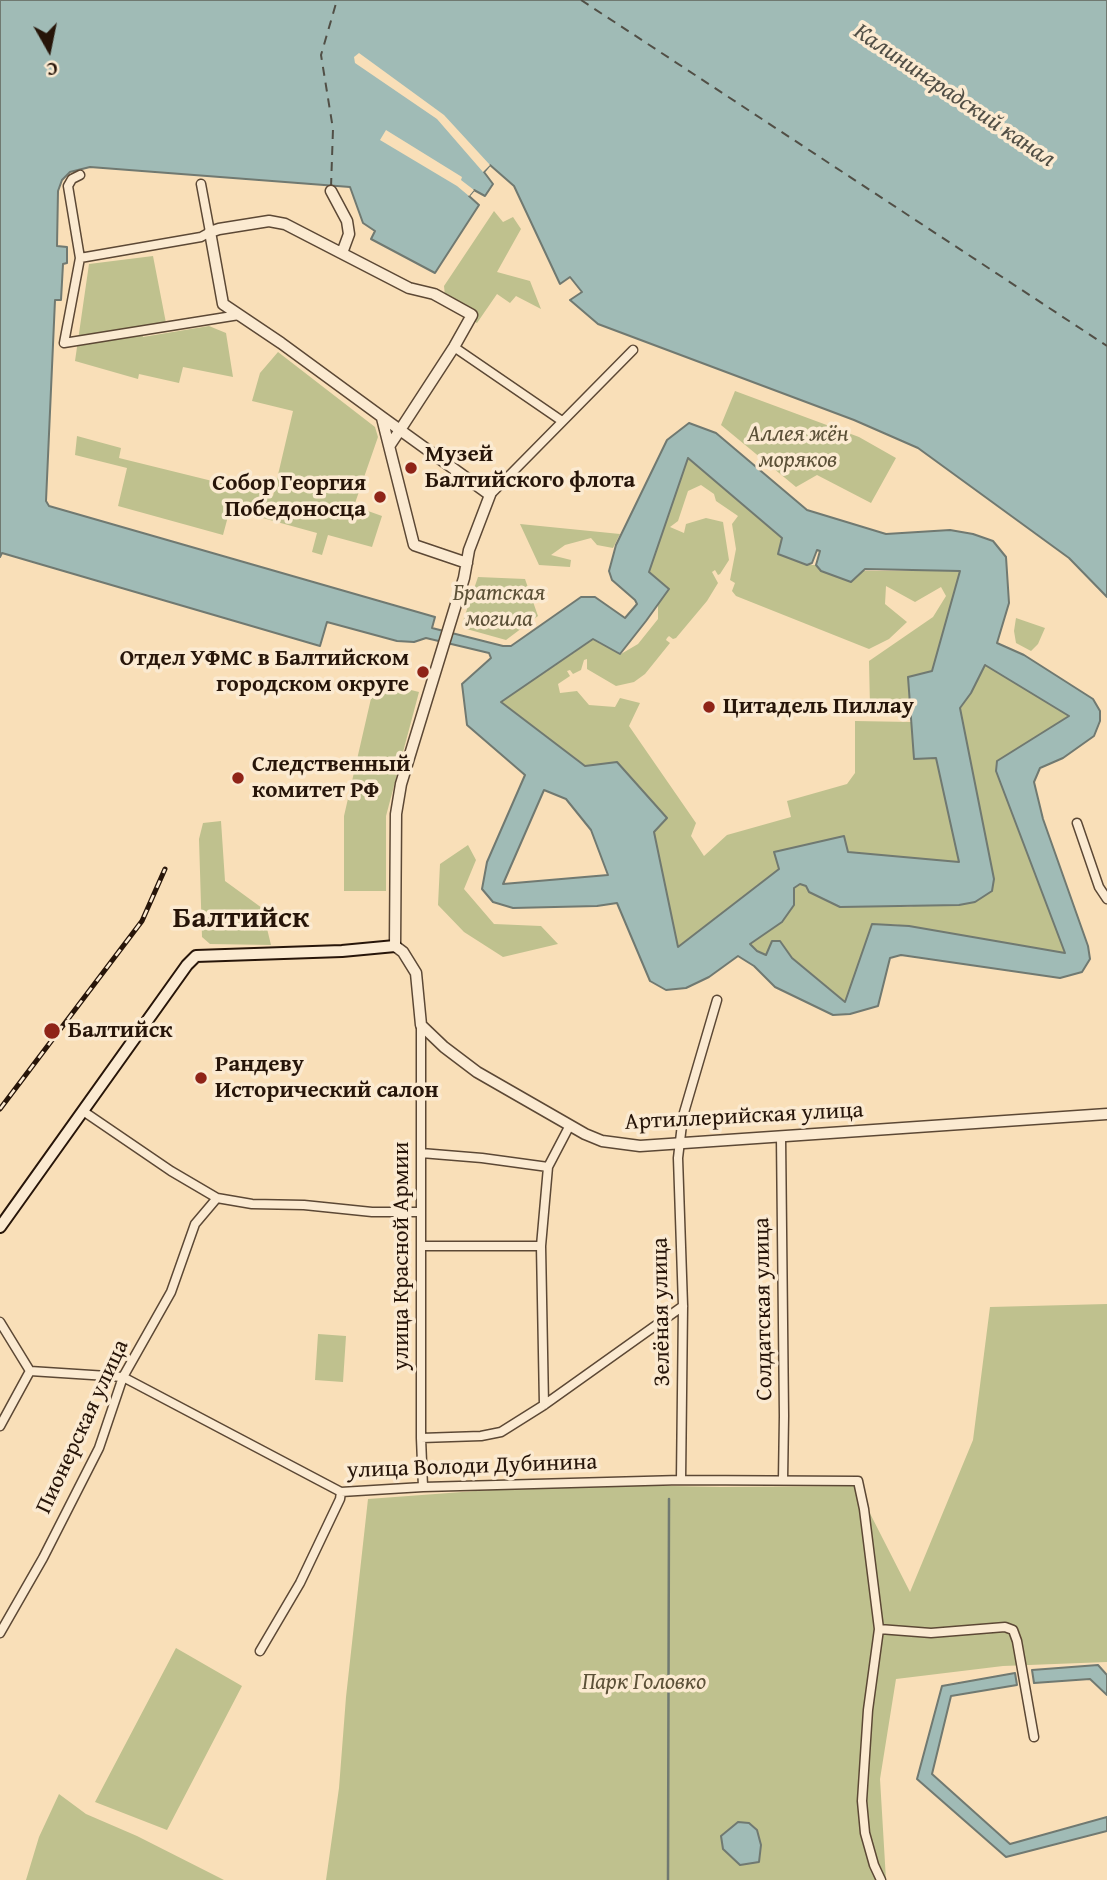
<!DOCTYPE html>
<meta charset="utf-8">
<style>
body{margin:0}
#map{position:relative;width:1107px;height:1880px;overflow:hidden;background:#f9dfb8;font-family:"Gentium Book Plus",serif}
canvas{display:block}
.north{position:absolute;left:14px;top:14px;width:70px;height:70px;-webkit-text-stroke:5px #fbead1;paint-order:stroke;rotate:171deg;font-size:19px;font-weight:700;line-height:28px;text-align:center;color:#271509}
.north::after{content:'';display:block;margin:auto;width:24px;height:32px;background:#271509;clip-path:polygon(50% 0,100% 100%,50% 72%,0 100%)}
</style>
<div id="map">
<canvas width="1107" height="1880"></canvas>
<div class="north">С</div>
</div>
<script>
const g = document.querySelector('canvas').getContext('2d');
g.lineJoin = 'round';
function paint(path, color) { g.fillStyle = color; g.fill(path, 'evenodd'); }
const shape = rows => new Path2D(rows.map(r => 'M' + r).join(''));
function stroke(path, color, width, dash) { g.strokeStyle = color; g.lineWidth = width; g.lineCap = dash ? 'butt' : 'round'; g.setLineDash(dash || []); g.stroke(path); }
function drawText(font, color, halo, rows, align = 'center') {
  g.font = font + ' "Gentium Book Plus",serif'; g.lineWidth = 7; g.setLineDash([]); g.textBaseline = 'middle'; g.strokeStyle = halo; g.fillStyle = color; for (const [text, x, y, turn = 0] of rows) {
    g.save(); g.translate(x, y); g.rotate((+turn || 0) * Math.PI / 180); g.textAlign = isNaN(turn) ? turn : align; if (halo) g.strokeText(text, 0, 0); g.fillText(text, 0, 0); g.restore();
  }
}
paint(shape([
 [494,211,503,222,513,217,521,229,497,272,530,281,541,309,516,296,510,303,497,294,477,323,440,304,445,296,444,286],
 [153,256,166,323,142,326,143,337,209,326,226,333,233,377,183,367,179,383,139,374,138,379,75,361,89,264],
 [278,352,375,427,378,437,354,506,382,516,372,547,328,535,322,555,312,552,317,533,230,509,223,535,118,506,127,468,75,455,77,436,121,448,119,458,273,496,293,411,252,401,260,373],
 [735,391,859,437,896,458,871,503,817,475,796,487,721,425],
 [688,458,782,538,778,554,807,565,816,565,821,571,960,571,932,672,908,679,910,712,870,707,869,661,933,617,946,596,941,587,915,602,886,586,885,604,907,622,889,639,869,649,736,596,732,591,735,583,730,580,736,549,732,524,738,516,716,501,714,494,701,485,688,491,678,521,670,527,684,533,686,524,706,518,723,522,729,560,720,574,718,575,715,570,712,572,718,583,707,601,676,638,673,639,669,636,667,638,666,640,670,643,645,674,634,682,616,686,587,669,587,659,584,660,581,670,573,674,570,670,567,671,570,676,558,684,560,693,577,691,589,705,615,707,620,698,640,703,629,726,696,823,691,836,704,856,727,835,791,817,787,801,847,784,855,773,855,721,911,722,914,759,936,758,959,863,848,852,844,836,774,852,779,869,678,948,654,832,666,818,585,766,501,702,594,639,621,654,638,644,658,619,658,604,669,589,649,572],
 [520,524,620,534,613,548,597,545,591,538,565,545,551,555,571,560,570,567,539,565],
 [478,577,525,579,538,616,506,640,463,628,462,624],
 [1016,618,1045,628,1038,644,1031,651,1016,643,1014,631],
 [985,665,1070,716,998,761,996,771,1066,953,909,926,890,924,846,1002,792,958,780,941,766,955,757,951,749,944,782,922,793,905,794,888,800,884,884,905,909,907,992,891,994,879,960,709,971,693],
 [375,681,419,692,386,816,386,891,344,891,344,816],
 [221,821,225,881,262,908,271,945,210,944,202,937,199,839,203,823],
 [468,845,476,860,464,889,494,924,541,926,558,944,503,957,464,932,438,905,440,864],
 [1107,1304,1107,1662,1003,1666,896,1679,880,1779,886,1880,326,1880,339,1788,346,1697,368,1499,570,1484,721,1487,856,1486,910,1592,973,1440,990,1307],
 [318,1334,346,1336,343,1382,315,1380],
 [176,1648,242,1686,167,1830,95,1802],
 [59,1794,86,1814,137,1836,224,1880,26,1880,39,1837]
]), '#bfc18e');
const water = shape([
 [0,0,1107,0,1107,597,1069,558,918,448,854,420,598,324,570,300,582,292,570,277,560,284,514,186,490,165,484,172,493,184,485,196,474,190,469,196,479,205,435,273,371,239,375,231,363,223,350,187,90,167,70,172,62,180,58,191,57,246,67,247,67,263,63,264,61,300,55,300,46,501,49,506,435,617,432,628,503,646,511,646,581,597,595,597,625,618,637,604,635,600,612,580,609,571,616,545,667,440,689,423,716,433,807,510,886,534,950,530,973,534,993,541,1006,557,1009,603,997,643,1024,655,1093,699,1100,711,1100,721,1094,736,1063,758,1040,768,1034,782,1043,819,1088,946,1090,959,1082,972,1060,978,901,955,890,958,878,1006,850,1014,833,1015,775,987,754,966,738,956,709,977,686,988,666,990,650,981,617,903,597,906,513,908,493,902,482,889,487,862,525,775,467,725,462,684,491,658,489,653,426,638,414,642,397,641,327,622,320,646,2,553,0,557,0,0],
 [688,458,782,538,778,554,807,565,812,563,817,550,820,551,816,565,821,571,851,582,865,569,960,571,932,671,908,677,914,759,936,758,959,862,848,852,844,836,774,852,779,869,678,947,654,832,667,818,617,762,585,766,501,702,593,639,620,654,646,621,669,589,649,572,688,458],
 [985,665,1069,716,997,761,996,771,1065,953,909,926,872,924,845,1002,792,958,780,941,772,941,766,955,757,951,750,944,782,922,794,905,794,888,800,884,806,886,809,892,840,907,959,905,975,902,992,891,994,879,960,708,971,693,985,665],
 [544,790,566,799,591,830,608,875,503,884,544,790],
 [1098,1665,1107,1675,1107,1695,1090,1679,1034,1683,1032,1670,1098,1665],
 [1015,1673,1017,1685,951,1696,932,1774,1010,1844,1107,1817,1107,1831,1006,1857,917,1779,942,1686,1015,1673],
 [738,1822,749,1823,757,1830,761,1845,759,1862,740,1865,723,1849,721,1836,738,1822]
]);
paint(water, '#a0bbb6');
stroke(water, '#707971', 2);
paint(shape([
 [359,53,444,115,490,165,483,172,437,119,355,63,354,57],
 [386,130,462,177,461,180,474,190,469,196,457,186,380,140]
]), '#f9dfb8');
stroke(shape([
 [668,1880,669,1499]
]), '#707971', 2.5);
stroke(shape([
 [581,0,1107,346],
 [331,187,333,129,321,55,337,0]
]), '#514f46', 2, [9, 7]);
const minor = shape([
 [80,175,72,179,68,186,80,258,64,343,239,315],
 [80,258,201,237,210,232,201,184],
 [454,347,562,421],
 [490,495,633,350],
 [1077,823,1099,887,1107,899],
 [421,1025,421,1438,423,1487],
 [83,1111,171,1171,217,1198,252,1204,304,1205,372,1212,421,1212],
 [781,1137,784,1416,783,1480],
 [421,1153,482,1158,548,1167],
 [421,1246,541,1246],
 [0,1322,30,1371,0,1426],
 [30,1371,123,1377,341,1492,423,1487,681,1480,858,1481,864,1509,879,1629,868,1710,862,1801,865,1833,874,1865,881,1880],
 [544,1405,541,1246,548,1167,570,1125],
 [421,1438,481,1436,501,1432,544,1405,683,1306],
 [681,1480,683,1306,678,1158,683,1116,717,1000],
 [879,1629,931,1633,1005,1627,1013,1630,1017,1641,1034,1737],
 [0,1633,43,1558,99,1448,123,1377,171,1292,195,1224,217,1198],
 [260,1651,300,1583,340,1499,341,1492]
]);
const tertiary = shape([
 [331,191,347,221,349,234,342,253],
 [382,418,414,545,467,563],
 [390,445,400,430,454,347,472,315,434,294,409,288,285,224,269,221,219,229,210,232,223,304,281,343,382,417,490,495,469,550,464,578,401,784,396,814,395,946,403,952,416,973,421,1025,444,1047,477,1072,585,1134,602,1141,640,1146,1107,1114]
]);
const secondary = shape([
 [0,1227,187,965,196,956,342,951,395,946]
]);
stroke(minor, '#5c4835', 11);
stroke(tertiary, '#5c4835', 13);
stroke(secondary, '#271509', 14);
stroke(minor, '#fbead1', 8);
stroke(tertiary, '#fbead1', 10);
stroke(secondary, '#fbead1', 10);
const rail = shape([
 [0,1109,142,921,165,869]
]);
stroke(rail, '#271509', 5);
stroke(rail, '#fbead1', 2.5, [8]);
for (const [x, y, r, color] of [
 [411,468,7,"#8f2418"],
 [380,497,7,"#8f2418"],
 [423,672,7,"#8f2418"],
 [709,707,7,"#8f2418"],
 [238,778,7,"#8f2418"],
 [52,1031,9,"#8f2418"],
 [201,1078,7,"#8f2418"]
]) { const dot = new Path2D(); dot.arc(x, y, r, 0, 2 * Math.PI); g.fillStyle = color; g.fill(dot); stroke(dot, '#fbead1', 2.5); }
drawText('italic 23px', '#5c5138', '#fbead1', [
 ["Аллея жён",798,435],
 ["моряков",798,461],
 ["Братская",499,594],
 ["могила",499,620],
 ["Парк Головко",644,1683]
]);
drawText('bold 23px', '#271509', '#fbead1', [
 ["Музей",425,455],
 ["Балтийского флота",425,481],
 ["Собор Георгия",366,484,"right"],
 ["Победоносца",366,510,"right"],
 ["Отдел УФМС в Балтийском",409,659,"right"],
 ["городском округе",409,685,"right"],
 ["Цитадель Пиллау",723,707],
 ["Следственный",252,765],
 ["комитет РФ",252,791],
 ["Балтийск",68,1031],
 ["Рандеву",215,1065],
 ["Исторический салон",215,1091]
], 'left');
drawText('23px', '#271509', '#fbead1', [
 ["Артиллерийская улица",744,1117,-3],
 ["улица Красной Армии",402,1256,-90],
 ["Солдатская улица",764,1309,-91],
 ["Зелёная улица",662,1312,-91],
 ["Пионерская улица",83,1427,-65],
 ["улица Володи Дубинина",472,1467,-2]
]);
drawText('italic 24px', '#514f46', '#fbead1', [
 ["Калининградский канал",954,96,34]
]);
drawText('bold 30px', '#271509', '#fbead1', [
 ["Балтийск",241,919]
]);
</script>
